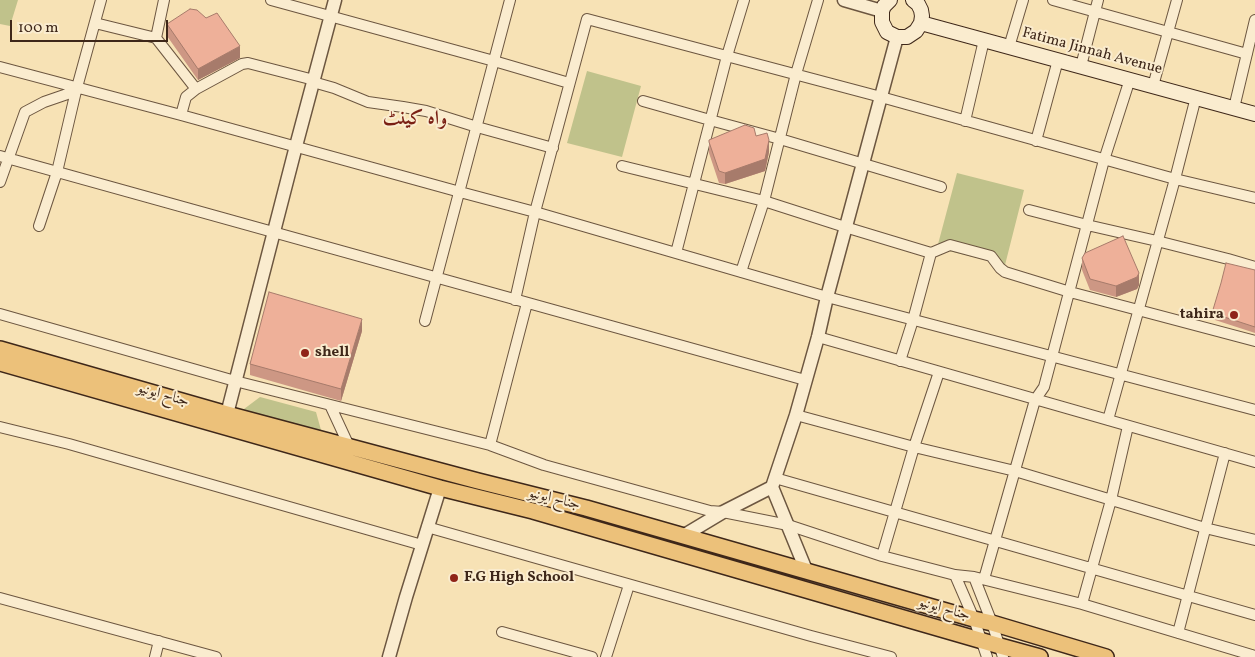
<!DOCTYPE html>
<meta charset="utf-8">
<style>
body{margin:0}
#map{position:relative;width:1255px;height:657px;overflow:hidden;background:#f7e2b5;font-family:Vollkorn,serif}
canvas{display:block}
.scale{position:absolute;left:10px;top:20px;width:158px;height:22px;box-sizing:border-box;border:2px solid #3e2719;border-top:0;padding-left:6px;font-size:15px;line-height:18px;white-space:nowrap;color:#3e2719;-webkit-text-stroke:4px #faeccf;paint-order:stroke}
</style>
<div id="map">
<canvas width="1255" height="657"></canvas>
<div class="scale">100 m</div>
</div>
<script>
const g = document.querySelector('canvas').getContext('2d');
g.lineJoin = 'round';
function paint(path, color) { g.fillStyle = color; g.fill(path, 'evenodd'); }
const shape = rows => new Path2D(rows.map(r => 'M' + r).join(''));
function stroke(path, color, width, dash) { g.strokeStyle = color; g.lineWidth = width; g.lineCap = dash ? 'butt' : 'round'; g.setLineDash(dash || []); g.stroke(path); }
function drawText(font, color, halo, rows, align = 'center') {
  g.font = font + ' Vollkorn,Amiri,serif'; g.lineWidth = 4; g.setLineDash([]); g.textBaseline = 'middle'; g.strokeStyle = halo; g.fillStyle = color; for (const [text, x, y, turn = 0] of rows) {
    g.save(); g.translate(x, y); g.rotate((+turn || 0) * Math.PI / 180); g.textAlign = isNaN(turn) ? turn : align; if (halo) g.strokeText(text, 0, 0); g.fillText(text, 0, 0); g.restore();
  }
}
paint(shape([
 [0,0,18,0,10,26,0,24],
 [587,71,641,86,622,157,567,143],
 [957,173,1024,190,1005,265,937,248],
 [260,397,316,412,321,430,320,435,246,413,244,409]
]), '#c0c28b');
const minor = shape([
 [271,0,494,61,569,83],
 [1053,0,1247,54],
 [95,23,156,38,164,0],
 [156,38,196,89],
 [1009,47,1023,0],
 [1081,66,1098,0],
 [0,67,181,115,460,192,535,212,827,297,1255,410],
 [313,82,334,88,368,102,403,107,426,111,477,127,553,148],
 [1153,86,1177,0],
 [643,101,710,120,780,139,941,187],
 [1234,108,1255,20],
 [181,115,186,97,196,89,242,64,248,63,314,80],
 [965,121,984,40],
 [1036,141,1058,60],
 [0,156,805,380],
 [622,166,764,201,845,227,931,253,950,245,991,256,1000,268,1005,272,1070,292,1255,341],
 [0,182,25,112,44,102,76,91],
 [1029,210,1087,225,1157,241,1228,259,1255,267],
 [39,226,57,172,76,91,101,0],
 [676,253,727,56,744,0],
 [741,272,764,201,796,74,818,0],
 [515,300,535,212,587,19,881,97,1175,179,1255,198],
 [0,314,235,381,490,445,544,465,710,511,723,512,788,525,882,556,955,575,974,577,1082,604,1255,656],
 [425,321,510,0],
 [818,337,1255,462],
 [900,361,913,320,931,253],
 [330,405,349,446],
 [796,415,914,447,1015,471,1205,528,1255,540],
 [1108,420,1175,179,1196,97],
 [0,427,69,444,422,545],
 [490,445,527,303],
 [775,478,1255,615],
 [427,527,811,636,891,657],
 [882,556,914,447,939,372],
 [955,575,974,619,987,657],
 [974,577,992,623,1003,657],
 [984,579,1035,400,1044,387,1104,160,1130,79],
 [0,598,216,657],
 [1082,604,1111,500,1128,426],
 [502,632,592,657],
 [1178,633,1225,453],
 [155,657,159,641],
 [606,657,629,585]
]);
const tertiary = shape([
 [844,0,882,11],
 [227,414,296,146,335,0],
 [683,536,723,512,772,487],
 [806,570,772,487,796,415,818,337,827,297,897,37],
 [389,657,406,597,440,488]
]);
const secondary = shape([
 [890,0,884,6,882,11,882,22,887,32,897,37,907,37,916,31,921,23,922,16,921,10,918,4,913,0],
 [921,23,1255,114]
]);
const primary = shape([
 [0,349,227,414,478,481,586,508,974,619,992,623,1106,657],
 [0,363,440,488,533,511,1000,646,1040,657]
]);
stroke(minor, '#6c5640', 12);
stroke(tertiary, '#6c5640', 15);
stroke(secondary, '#3e2719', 16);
stroke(primary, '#3e2719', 18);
stroke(minor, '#faeccf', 10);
stroke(tertiary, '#faeccf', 12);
stroke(secondary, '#faeccf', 14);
stroke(primary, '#ecc17a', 15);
paint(shape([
 [167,24,240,58,198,80,167,36],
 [756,136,769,152,765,171,725,184,719,183,709,153,709,142],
 [1082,258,1139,285,1137,289,1116,297,1090,290,1082,270],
 [1255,270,1255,333,1212,319,1212,313],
 [362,331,341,401,250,375,250,364]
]), '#cd9784');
paint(shape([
 [240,46,240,58,198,80,198,69],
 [769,140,769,152,765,171,725,184,725,173],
 [1139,273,1139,285,1137,289,1116,297,1116,286],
 [362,319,362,331,341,401,341,389]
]), '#a77b6b');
const building = shape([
 [190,9,197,10,206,18,217,13,240,46,198,69,167,24,190,9],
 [745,125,754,128,756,136,767,133,769,140,765,159,725,173,719,171,709,142,709,140,745,125],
 [1123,236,1139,273,1137,277,1116,286,1090,279,1082,258,1085,253,1123,236],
 [1226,263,1255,270,1255,327,1212,313,1221,283,1226,263],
 [269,292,362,319,341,389,250,364,269,292]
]);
paint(building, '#eeb099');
stroke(building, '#a77b6b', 1);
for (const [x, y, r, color] of [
 [1234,315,5,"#8f2418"],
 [305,353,5,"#8f2418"],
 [454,578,5,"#8f2418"]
]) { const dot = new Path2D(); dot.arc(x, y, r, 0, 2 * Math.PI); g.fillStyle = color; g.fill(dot); stroke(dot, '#faeccf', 2); }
drawText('15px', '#3e2719', '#faeccf', [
 ["Fatima Jinnah Avenue",1092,52,15],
 ["جناح ایونیو",163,396,16],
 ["جناح ایونیو",554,500,14],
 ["جناح ایونیو",944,610,16]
]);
drawText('bold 15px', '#3e2719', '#faeccf', [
 ["tahira",1224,315,"right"],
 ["shell",315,353],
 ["F.G High School",464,578]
], 'left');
drawText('bold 20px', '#7a1f14', '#faeccf', [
 ["واہ کینٹ",415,120]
]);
</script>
